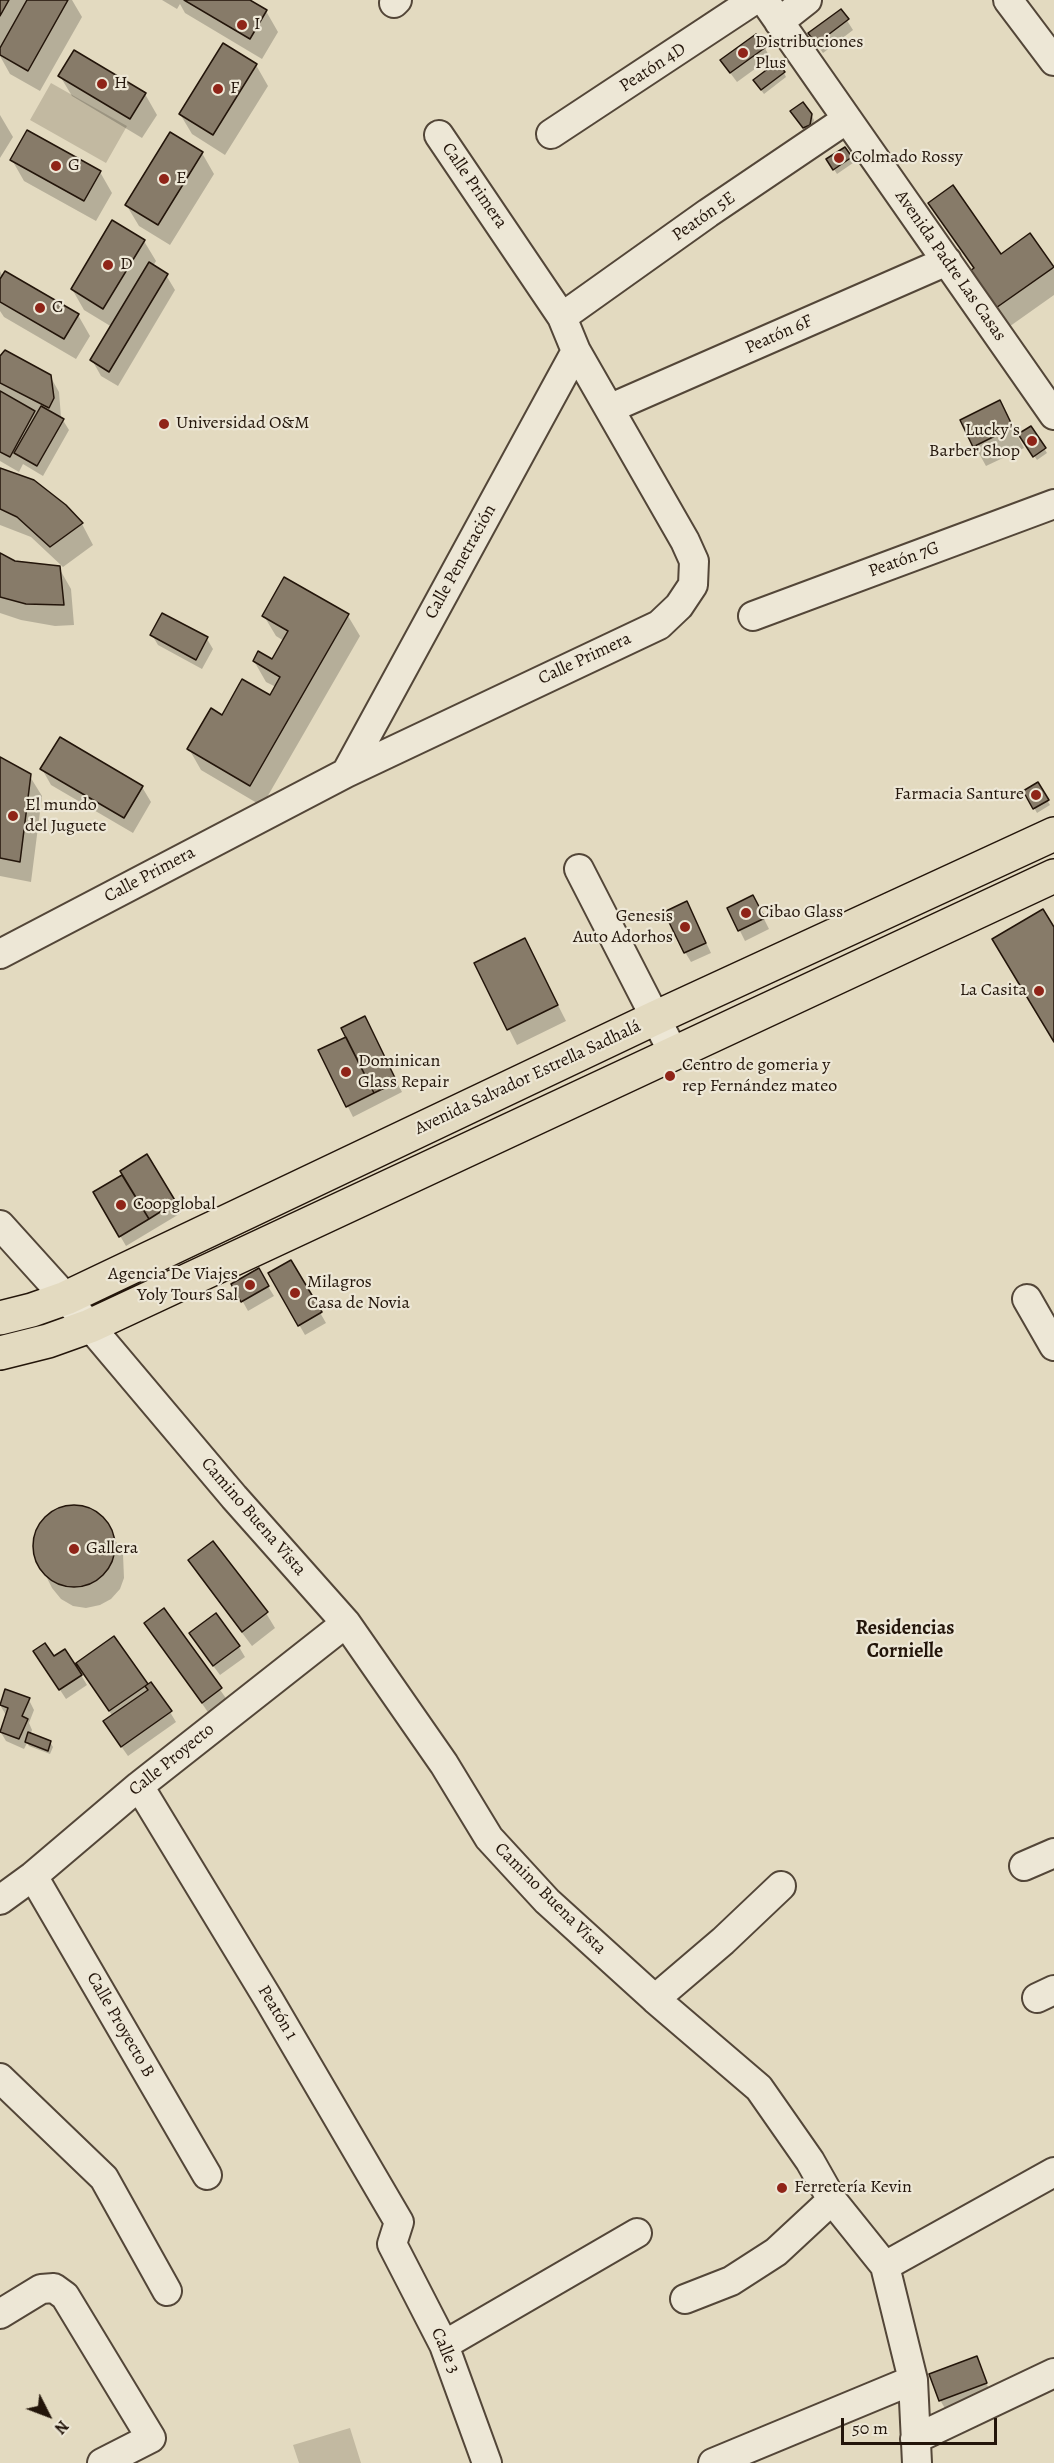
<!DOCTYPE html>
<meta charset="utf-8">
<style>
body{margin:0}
#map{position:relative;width:1054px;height:2463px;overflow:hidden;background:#e3dac0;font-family:Alegreya,serif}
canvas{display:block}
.north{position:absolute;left:18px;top:2385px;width:60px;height:60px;-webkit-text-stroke:4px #ede7d6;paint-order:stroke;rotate:132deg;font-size:16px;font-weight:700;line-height:24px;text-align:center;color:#23150a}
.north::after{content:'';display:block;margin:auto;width:21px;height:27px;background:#23150a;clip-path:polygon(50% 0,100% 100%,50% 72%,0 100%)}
.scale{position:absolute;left:841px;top:2418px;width:156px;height:27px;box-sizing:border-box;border:3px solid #23150a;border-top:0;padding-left:8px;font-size:18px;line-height:21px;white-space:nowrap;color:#23150a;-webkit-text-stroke:4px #ede7d6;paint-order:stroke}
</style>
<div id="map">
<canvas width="1054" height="2463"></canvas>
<div class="north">N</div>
<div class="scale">50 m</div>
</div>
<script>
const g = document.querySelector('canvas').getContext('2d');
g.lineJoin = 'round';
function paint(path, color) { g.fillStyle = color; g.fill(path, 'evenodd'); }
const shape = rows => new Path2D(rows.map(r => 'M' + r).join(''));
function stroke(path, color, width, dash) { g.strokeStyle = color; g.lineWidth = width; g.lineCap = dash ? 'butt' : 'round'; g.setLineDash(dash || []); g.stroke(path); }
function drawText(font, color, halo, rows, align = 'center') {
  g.font = font + ' Alegreya,serif'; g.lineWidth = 4.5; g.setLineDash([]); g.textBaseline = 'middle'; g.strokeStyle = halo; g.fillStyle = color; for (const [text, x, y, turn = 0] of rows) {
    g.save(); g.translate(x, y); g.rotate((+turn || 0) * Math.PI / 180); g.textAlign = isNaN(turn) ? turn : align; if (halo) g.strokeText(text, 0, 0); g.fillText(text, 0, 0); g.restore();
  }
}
paint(shape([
 [51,83,127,126,106,163,30,120],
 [350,2428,361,2463,299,2463,293,2445]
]), '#c2b9a1');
paint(shape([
 [0,0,72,0,82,17,40,91,10,74,0,56],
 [162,0,247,0,266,11,278,32,262,59,185,13,180,4,177,9],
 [841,11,853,30,823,53,816,43],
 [765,48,770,58,737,82,728,70],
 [256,65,268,86,225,155,192,134,180,114],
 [784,73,786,77,764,94,757,85],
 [60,76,145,94,157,115,142,138,72,96],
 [811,114,814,120,812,129,807,132,795,116],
 [0,115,13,137,0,158],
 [844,149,853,163,837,174,828,160],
 [202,153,214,174,170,245,139,226,127,206],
 [12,160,100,172,112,193,96,221,24,181],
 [930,203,1001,256,1030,235,1054,270,1054,295,1006,329,975,269],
 [144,241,156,261,153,266,166,275,175,290,118,386,101,376,92,360,112,327,84,310,72,289],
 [0,271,3,277,78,315,90,336,76,359,4,317,0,311],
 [0,356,50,376,59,392,61,417,69,430,43,476,23,464,19,472,0,461],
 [1000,402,1024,448,986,466,975,446],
 [1031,428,1047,453,1037,460,1020,435],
 [0,471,65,506,82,524,93,545,63,567,31,537,0,525],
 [0,554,14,562,59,568,71,589,74,625,55,626,21,620,0,613],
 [264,616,348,616,360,636,262,806,201,770,189,749,222,717,270,697,276,687,266,682,254,661,272,661,284,641,276,636],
 [152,635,207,639,213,649,202,669,158,645],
 [0,758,29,775,42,796,31,882,0,876],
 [42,769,142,787,151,802,133,833,51,785],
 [1037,784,1050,805,1037,813,1025,791],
 [758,907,769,929,745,941,729,909],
 [692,913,711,953,691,962,685,952],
 [525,940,566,1021,517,1045,509,1029],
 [370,1028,402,1092,353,1117,320,1051],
 [147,1156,181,1213,126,1246,95,1193,124,1175],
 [291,1262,326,1323,305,1335,270,1274],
 [258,1270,274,1296,248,1311,233,1284],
 [73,1507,85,1508,96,1514,105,1522,123,1554,124,1578,120,1589,111,1599,100,1605,86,1608,73,1606,61,1599,52,1588,35,1554,35,1540,39,1528,48,1517,59,1510],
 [190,1561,266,1613,275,1628,252,1646,199,1576],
 [164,1610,230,1704,212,1718,146,1623],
 [197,1644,239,1647,245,1657,220,1675],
 [54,1658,81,1675,87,1685,66,1699,41,1661],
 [78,1663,147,1686,170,1712,176,1722,128,1756,111,1732,113,1717],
 [29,1700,34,1710,29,1723,32,1730,30,1735,50,1742,53,1747,50,1754,29,1746,27,1743,24,1749,6,1741,0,1731,6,1715,0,1705],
 [976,2358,991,2394,946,2410,940,2400]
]), '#0003');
const building = shape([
 [0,0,9,0,0,16,0,0],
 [27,0,68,0,28,71,0,55,0,48,27,0],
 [184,0,250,0,267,10,250,39,184,0],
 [841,9,849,19,816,44,808,33,841,9],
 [756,34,766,47,730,73,720,60,756,34],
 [223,43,257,64,213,135,179,114,223,43],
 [74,50,146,93,130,119,58,76,74,50],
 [777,62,785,72,761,90,753,80,777,62],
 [803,102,812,114,810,125,803,128,790,111,803,102],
 [27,130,101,171,84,201,10,160,27,130],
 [170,132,203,152,158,225,125,205,170,132],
 [845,147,852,157,833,170,826,159,845,147],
 [953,185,1001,254,1030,233,1054,267,993,310,967,273,974,268,928,203,953,185],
 [112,220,145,240,103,309,71,289,112,220],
 [149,262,168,274,109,372,90,360,149,262],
 [5,271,79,314,64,339,0,302,0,279,5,271],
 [5,350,51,375,54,398,49,408,0,383,0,356,5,350],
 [0,391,35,411,10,457,0,452,0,391],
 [1000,400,1013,427,973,447,960,420,1000,400],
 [41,406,64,419,37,466,14,453,41,406],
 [1031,426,1046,448,1033,457,1018,434,1031,426],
 [0,468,34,480,66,505,83,523,50,547,17,517,0,509,0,468],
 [0,553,15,561,60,566,64,605,26,604,0,597,0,553],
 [284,577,349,614,250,786,187,749,211,708,222,715,242,679,270,695,280,677,253,661,258,651,272,659,288,631,262,616,284,577],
 [162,613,208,637,196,660,150,635,162,613],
 [60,737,143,786,124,818,40,769,60,737],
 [0,757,31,774,20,862,0,858,0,757],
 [1038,782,1049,800,1033,809,1023,791,1038,782],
 [753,895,765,918,738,931,727,908,753,895],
 [687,901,706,943,684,953,664,912,687,901],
 [1043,909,1054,927,1054,1042,992,939,1043,909],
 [525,938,558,1005,507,1030,474,963,525,938],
 [365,1016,397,1082,374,1093,341,1028,365,1016],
 [346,1037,374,1093,346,1107,318,1050,346,1037],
 [147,1154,176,1202,149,1219,120,1171,147,1154],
 [122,1175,149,1219,119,1237,93,1192,122,1175],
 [291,1260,322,1312,298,1326,268,1273,291,1260],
 [259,1268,269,1286,241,1302,231,1284,259,1268],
 '33 1546a41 41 0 1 1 82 0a41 41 0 1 1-82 0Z',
 [213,1541,268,1612,242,1632,188,1560,213,1541],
 [164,1608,222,1688,202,1703,144,1623,164,1608],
 [216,1613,240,1646,213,1666,189,1633,216,1613],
 [114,1636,148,1684,109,1711,76,1663,114,1636],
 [45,1643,54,1656,65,1649,82,1675,59,1690,33,1651,45,1643],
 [151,1682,172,1711,121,1747,103,1721,148,1690,145,1686,151,1682],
 [5,1689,30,1698,22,1716,28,1719,19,1739,0,1732,8,1708,0,1705,5,1689],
 [28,1732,51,1741,48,1751,25,1742,28,1732],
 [977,2356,987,2383,939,2401,929,2374,977,2356]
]);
paint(building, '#877b69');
stroke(building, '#23150a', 1.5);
const minor = shape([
 [764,0,1054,415],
 [1008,0,1054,61],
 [394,3,397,0],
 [779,22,807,0],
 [551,134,754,0],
 [562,317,708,213,847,119],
 [611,408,947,261],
 [753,616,1054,504],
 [346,773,576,351],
 [579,869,674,1054],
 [0,954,346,773,659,625,679,606,693,585,694,561,685,541,576,351,562,317,439,135],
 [0,1225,66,1298,234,1497,346,1623,444,1764,489,1838,547,1901,655,1999,759,2088,810,2161,832,2200,885,2266,913,2380,917,2463],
 [1027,1299,1054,1346],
 [139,1786,269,2000,399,2222,392,2244,444,2345,487,2463],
 [1024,1866,1054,1853],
 [33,1876,207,2175],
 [0,1900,33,1876,139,1786,346,1623],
 [1037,1998,1054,1990],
 [655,1999,723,1941,781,1886],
 [0,2078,104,2178,167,2291],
 [885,2266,1054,2172],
 [685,2299,731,2281,776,2252,832,2200],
 [0,2314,41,2289,54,2288,65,2296,151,2438,102,2463],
 [444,2345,637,2233],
 [915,2439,1054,2373],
 [713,2463,913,2380]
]);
const highway = shape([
 [0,1318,32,1310,66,1298,655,1018,1054,834],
 [0,1353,48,1341,90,1326,1054,876]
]);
stroke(minor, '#534638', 32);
stroke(highway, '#23150a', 36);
stroke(minor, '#ede7d6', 28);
stroke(highway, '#e3dac0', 33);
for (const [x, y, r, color] of [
 [242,25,6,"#8f2418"],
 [743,53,6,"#8f2418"],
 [102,84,6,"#8f2418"],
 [218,89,6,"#8f2418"],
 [839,158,6,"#8f2418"],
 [56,166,6,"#8f2418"],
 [164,179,6,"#8f2418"],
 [108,265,6,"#8f2418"],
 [40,308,6,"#8f2418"],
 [164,424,6,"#8f2418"],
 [1032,441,6,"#8f2418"],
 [1036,795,6,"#8f2418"],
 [13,816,6,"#8f2418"],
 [746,913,6,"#8f2418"],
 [685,927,6,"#8f2418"],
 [1039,991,6,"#8f2418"],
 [346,1072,6,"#8f2418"],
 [670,1076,6,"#8f2418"],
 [121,1205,6,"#8f2418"],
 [250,1285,6,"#8f2418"],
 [295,1293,6,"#8f2418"],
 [74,1549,6,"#8f2418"],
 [782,2188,6,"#8f2418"]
]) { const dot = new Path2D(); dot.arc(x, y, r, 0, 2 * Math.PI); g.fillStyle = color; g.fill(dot); stroke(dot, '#ede7d6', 2); }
drawText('18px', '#23150a', '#ede7d6', [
 ["I",254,25],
 ["Distribuciones",755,43],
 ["Plus",755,64],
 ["H",114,84],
 ["F",230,89],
 ["Colmado Rossy",851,158],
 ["G",68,166],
 ["E",176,179],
 ["D",120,265],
 ["C",52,308],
 ["Universidad O&M",176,424],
 ["Lucky's",1020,431,"right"],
 ["Barber Shop",1020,452,"right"],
 ["Farmacia Santure",1024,795,"right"],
 ["El mundo",25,806],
 ["del Juguete",25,827],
 ["Cibao Glass",758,913],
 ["Genesis",673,917,"right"],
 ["Auto Adorhos",673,938,"right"],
 ["La Casita",1027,991,"right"],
 ["Dominican",358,1062],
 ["Glass Repair",358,1083],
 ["Centro de gomeria y",682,1066],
 ["rep Fernández mateo",682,1087],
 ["Coopglobal",133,1205],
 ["Agencia De Viajes",238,1275,"right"],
 ["Yoly Tours Sal",238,1296,"right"],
 ["Milagros",307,1283],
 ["Casa de Novia",307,1304],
 ["Gallera",86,1549],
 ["Ferretería Kevin",794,2188]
], 'left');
drawText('18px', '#23150a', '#ede7d6', [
 ["Peatón 4D",653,68,-33],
 ["Calle Primera",474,186,55],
 ["Peatón 5E",704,217,-35],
 ["Avenida Padre Las Casas",950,266,55],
 ["Peatón 6F",779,335,-24],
 ["Peatón 7G",904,560,-20],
 ["Calle Penetración",461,562,-61],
 ["Calle Primera",585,659,-25],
 ["Calle Primera",150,875,-28],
 ["Avenida Salvador Estrella Sadhalá",528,1078,-25],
 ["Camino Buena Vista",253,1517,49],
 ["Calle Proyecto",172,1760,-39],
 ["Camino Buena Vista",550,1899,45],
 ["Peatón 1",277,2013,59],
 ["Calle Proyecto B",120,2025,60],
 ["Calle 3",445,2351,67]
]);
drawText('bold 20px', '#23150a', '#ede7d6', [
 ["Residencias",905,1629],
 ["Cornielle",905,1652]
]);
</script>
